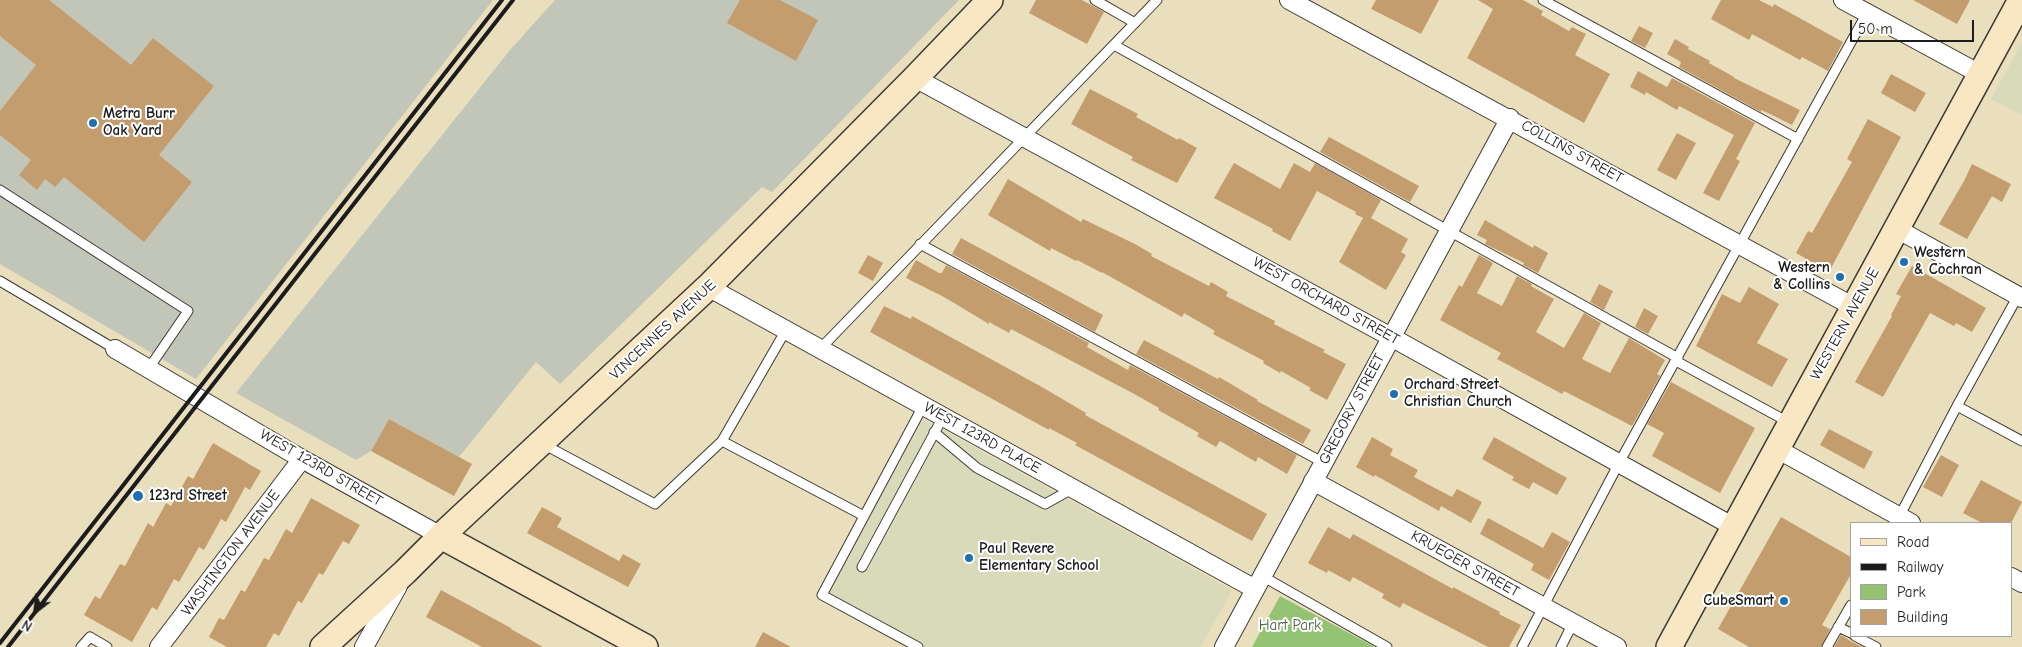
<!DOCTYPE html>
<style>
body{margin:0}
#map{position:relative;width:2022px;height:647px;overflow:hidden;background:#eadfbc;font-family:"Comic Neue",sans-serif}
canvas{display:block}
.legend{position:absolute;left:1850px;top:522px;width:162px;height:115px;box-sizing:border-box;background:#fff;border:1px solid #a4a4a4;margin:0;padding:6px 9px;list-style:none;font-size:15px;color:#1c1c1c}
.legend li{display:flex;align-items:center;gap:10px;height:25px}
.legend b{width:25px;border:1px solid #a4a4a4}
.north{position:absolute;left:10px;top:587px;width:50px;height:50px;-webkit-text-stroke:4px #fff;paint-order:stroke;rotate:210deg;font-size:14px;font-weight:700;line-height:20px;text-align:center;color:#1c1c1c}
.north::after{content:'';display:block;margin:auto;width:18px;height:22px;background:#1c1c1c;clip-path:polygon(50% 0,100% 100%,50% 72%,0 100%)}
.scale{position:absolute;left:1850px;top:20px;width:124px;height:22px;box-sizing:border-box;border:2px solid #1c1c1c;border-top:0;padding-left:6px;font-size:15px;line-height:18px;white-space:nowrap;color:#1c1c1c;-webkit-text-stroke:4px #fff;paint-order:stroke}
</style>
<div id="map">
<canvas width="2022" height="647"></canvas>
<ul class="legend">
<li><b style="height:6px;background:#f9e7c3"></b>Road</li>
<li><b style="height:6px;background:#1c1c1c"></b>Railway</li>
<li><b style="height:14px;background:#94c473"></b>Park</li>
<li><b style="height:14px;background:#c49d6e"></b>Building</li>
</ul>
<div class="north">N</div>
<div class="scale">50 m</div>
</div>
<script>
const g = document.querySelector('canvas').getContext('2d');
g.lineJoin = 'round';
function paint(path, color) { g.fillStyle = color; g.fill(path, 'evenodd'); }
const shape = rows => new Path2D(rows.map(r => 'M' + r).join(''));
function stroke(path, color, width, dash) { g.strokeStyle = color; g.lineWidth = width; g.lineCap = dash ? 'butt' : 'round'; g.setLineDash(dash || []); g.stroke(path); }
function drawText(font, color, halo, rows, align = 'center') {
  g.font = font + ' "Comic Neue",sans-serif'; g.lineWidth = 4; g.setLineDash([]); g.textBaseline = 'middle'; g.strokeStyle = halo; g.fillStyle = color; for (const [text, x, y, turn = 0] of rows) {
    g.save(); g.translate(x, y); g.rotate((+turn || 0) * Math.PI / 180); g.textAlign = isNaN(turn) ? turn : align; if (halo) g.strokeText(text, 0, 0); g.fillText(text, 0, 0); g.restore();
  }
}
paint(shape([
 [2022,42,2022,115,1991,99],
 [924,419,1232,590,1201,647,924,647,827,593]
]), '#d9dab9');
paint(shape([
 [0,0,493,0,196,379,0,264],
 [555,0,959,0,772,192,762,187,560,384,536,362,459,457,389,419,371,451,356,460,236,393,510,50]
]), '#c2c6b9');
paint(shape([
 [1280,596,1375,647,1252,647]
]), '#94c473');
paint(shape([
 [0,0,49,0,131,65,153,38,214,86,159,155,192,182,144,242,64,177,55,187,45,179,37,190,19,175,31,160,0,135,0,111,36,65,0,36],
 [740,0,780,0,818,20,796,61,727,23],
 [1036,0,1082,0,1104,12,1087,44,1029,13],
 [1376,0,1439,0,1421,34,1371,9],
 [1478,0,1523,0,1543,11,1541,15,1569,31,1572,27,1586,34,1575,55,1610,74,1584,123,1467,58,1493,9],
 [1721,0,1759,0,1773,7,1774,4,1843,42,1828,71,1802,57,1800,60,1752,34,1749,40,1711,19],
 [1913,0,1970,0,1957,24],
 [1639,26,1653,33,1645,48,1631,41],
 [1675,39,1689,47,1688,49,1710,61,1709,63,1734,77,1734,78,1800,110,1792,125,1768,113,1761,110,1761,112,1679,67,1681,62,1667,54],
 [1638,71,1667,87,1672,78,1755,123,1736,159,1740,161,1719,201,1703,193,1734,135,1679,106,1677,110,1646,92,1645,95,1630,87],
 [1891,74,1926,93,1915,112,1881,93],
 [1090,89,1138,114,1136,117,1178,140,1179,138,1197,148,1177,183,1131,160,1133,157,1071,124],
 [1868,119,1901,137,1829,272,1796,253,1808,231,1812,233,1852,162,1847,159],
 [1677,133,1696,143,1676,180,1657,170],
 [1329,137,1419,186,1410,202,1320,152],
 [1234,163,1280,189,1294,163,1310,172,1315,163,1381,200,1371,218,1408,239,1401,252,1406,255,1386,290,1339,262,1363,218,1355,214,1356,212,1317,191,1290,241,1272,231,1273,229,1214,198],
 [1972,164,2011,184,2002,202,1992,196,1967,239,1939,224,1964,181],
 [1008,179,1081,222,1083,219,1135,244,1152,254,1151,256,1209,286,1211,282,1228,292,1226,296,1275,321,1274,324,1325,350,1323,352,1346,364,1327,400,1309,390,1311,388,1281,371,1280,373,1263,363,1264,361,1213,334,1215,331,1184,313,1182,317,1102,272,1102,273,1077,260,1076,261,1051,248,1050,251,988,215],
 [1485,220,1533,248,1534,245,1548,253,1538,273,1523,265,1524,263,1485,244,1487,240,1477,235],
 [961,238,1103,315,1095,332,952,254],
 [868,255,883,263,873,281,858,273],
 [1479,255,1493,263,1477,293,1502,306,1517,276,1532,284,1531,286,1554,299,1536,332,1564,348,1584,313,1601,323,1582,359,1610,373,1629,338,1665,360,1657,374,1660,376,1632,426,1564,391,1562,394,1497,359,1501,353,1440,320,1459,285,1462,287],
 [916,260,939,273,942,273,946,265,1089,343,1087,347,1128,370,1130,365,1297,455,1287,474,1258,457,1256,462,1220,441,1216,447,1197,436,1199,433,1158,410,1159,408,1138,396,1011,329,1009,333,989,322,989,324,944,297,906,278],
 [1912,266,1986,308,1972,332,1956,323,1954,326,1930,313,1883,397,1855,382,1892,316,1891,315,1901,296,1896,294],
 [1599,284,1613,291,1604,310,1590,302],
 [1749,287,1779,304,1757,343,1788,359,1772,387,1696,346,1722,294,1740,303],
 [884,306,911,319,912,316,1042,387,1086,413,1085,415,1267,514,1252,541,1075,445,1077,443,1049,428,1049,430,870,332],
 [1644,308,1658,316,1648,334,1635,327],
 [1144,340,1218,379,1219,377,1258,400,1257,401,1311,430,1303,444,1136,354],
 [1671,382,1755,428,1720,493,1652,456,1664,433,1647,424],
 [389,419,472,464,454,496,371,451],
 [1829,429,1873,452,1864,469,1820,445],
 [1372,437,1393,449,1390,455,1418,470,1414,477,1452,497,1457,489,1482,502,1471,523,1441,506,1439,511,1375,475,1374,477,1356,467],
 [1494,437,1567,478,1557,495,1533,482,1529,489,1512,480,1514,477,1482,459],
 [213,443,261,471,250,490,245,487,226,522,221,519,204,550,199,547,179,582,174,579,157,610,152,607,132,642,84,615,95,596,100,599,120,564,125,566,148,523,153,527,166,503,171,506,188,476,193,479],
 [1941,455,1959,465,1942,497,1923,487],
 [1981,480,2022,502,2011,523,1982,523,1963,513],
 [311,498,360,525,349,544,343,541,323,575,319,573,302,603,298,601,279,636,274,633,266,647,227,647,209,637,219,618,224,620,241,590,245,592,264,558,269,560,286,529,292,533],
 [542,507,562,518,557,527,619,561,623,554,641,564,628,587,527,533],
 [1781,517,1851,557,1851,574,1822,625,1830,629,1821,647,1749,647,1718,629],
 [1488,518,1543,548,1552,532,1570,542,1549,580,1531,570,1534,564,1480,534],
 [1328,527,1350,539,1353,534,1453,589,1453,587,1500,612,1499,614,1521,625,1509,647,1488,647,1403,603,1400,608,1382,598,1384,594,1353,577,1350,582,1328,570,1327,573,1308,563],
 [441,590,511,628,511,629,543,647,482,647,426,617],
 [763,632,791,647,755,647],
 [1841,635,1852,642,1863,647,1834,647]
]), '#c49d6e');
const lane = shape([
 [1095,0,1135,23],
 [1543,0,1798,139],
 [1114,45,1678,358],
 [0,190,188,311,149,368],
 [920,244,1324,463],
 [0,281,115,349],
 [820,349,1157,0],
 [1676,361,1790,423],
 [1957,406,2022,441],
 [934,432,977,468,1045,504,1072,489],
 [722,441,864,516],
 [543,444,655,504,722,441,786,330],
 [1898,519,1957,406,2019,294],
 [862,567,943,417],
 [1262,576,1387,647],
 [1838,627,1851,633],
 [1855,636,1876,647],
 [81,647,90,637,107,647],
 [918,647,822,595,923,406],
 [1522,647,1619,463,1867,13],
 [1561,647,1573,623],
 [1827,647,1851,605]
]);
const street = shape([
 [1289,0,1854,307],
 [1843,0,1980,74],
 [915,78,1391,337,1734,527],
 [1897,229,2022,298],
 [708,287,1255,589],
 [115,349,302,459,441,536],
 [1777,449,1911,523],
 [1313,481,1617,647],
 [2011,577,2022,583],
 [159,647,302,459],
 [364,647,398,586],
 [1224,647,1510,118]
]);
const secondary = shape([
 [441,536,645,647],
 [323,647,405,572,441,536,708,287,915,78,990,0],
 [1669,647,2021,0]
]);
stroke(lane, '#3b3934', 11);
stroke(street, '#3b3934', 20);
stroke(secondary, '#3b3934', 28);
stroke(lane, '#fff', 9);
stroke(street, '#fff', 18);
stroke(secondary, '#f9e7c3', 25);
stroke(shape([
 [0,643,502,0],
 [8,647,513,0]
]), '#1c1c1c', 4);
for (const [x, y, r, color] of [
 [93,123,5,"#1f6fb2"],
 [1904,262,5,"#1f6fb2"],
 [1840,277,5,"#1f6fb2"],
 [1394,394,5,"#1f6fb2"],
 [138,496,6,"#1f6fb2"],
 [969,558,5,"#1f6fb2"],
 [1784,601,5,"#1f6fb2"]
]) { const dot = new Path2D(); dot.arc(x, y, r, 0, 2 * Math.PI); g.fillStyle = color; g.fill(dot); stroke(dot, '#fff', 2); }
drawText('bold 15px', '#1c1c1c', '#fff', [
 ["Metra Burr",103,114],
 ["Oak Yard",103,131],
 ["Western",1914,253],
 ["& Cochran",1914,270],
 ["Western",1830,268,"right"],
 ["& Collins",1830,285,"right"],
 ["Orchard Street",1404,385],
 ["Christian Church",1404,402],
 ["123rd Street",149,496],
 ["Paul Revere",979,549],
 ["Elementary School",979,566],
 ["CubeSmart",1774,601,"right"]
], 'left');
drawText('15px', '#1c1c1c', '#fff', [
 ["COLLINS STREET",1572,152,29],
 ["WEST ORCHARD STREET",1326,301,29],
 ["WESTERN AVENUE",1845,324,-61],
 ["VINCENNES AVENUE",663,330,-43],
 ["GREGORY STREET",1352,409,-62],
 ["WEST 123RD PLACE",982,438,29],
 ["WEST 123RD STREET",321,468,30],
 ["WASHINGTON AVENUE",231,553,-53],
 ["KRUEGER STREET",1465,564,29]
]);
drawText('15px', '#4c5f3f', '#fff', [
 ["Hart Park",1290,626]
]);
</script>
